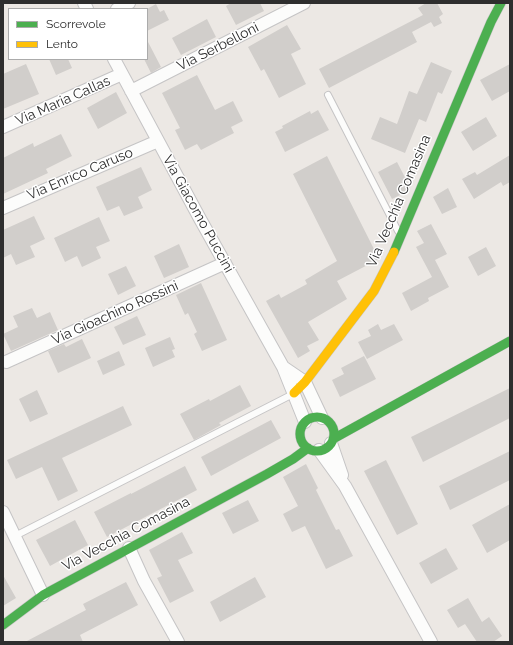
<!DOCTYPE html>
<style>
body{margin:0}
#map{position:relative;width:513px;height:645px;overflow:hidden;background:#ece8e4;font-family:Raleway,sans-serif}
canvas{display:block}
.frame{position:absolute;inset:0;border:4px solid #2e2e2e;pointer-events:none}
.legend{position:absolute;left:8px;top:8px;width:140px;height:52px;box-sizing:border-box;background:#fff;border:1px solid #ababab;margin:0;padding:5px 7px;list-style:none;font-size:12px;color:#2e2e2e}
.legend li{display:flex;align-items:center;gap:8px;height:20px}
.legend b{width:20px;border:1px solid #ababab}
</style>
<div id="map">
<canvas width="513" height="645"></canvas>
<div class="frame"></div>
<ul class="legend">
<li><b style="height:5px;background:#4caf50"></b>Scorrevole</li>
<li><b style="height:5px;background:#ffc107"></b>Lento</li>
</ul>
</div>
<script>
const g = document.querySelector('canvas').getContext('2d');
g.lineJoin = 'round';
function paint(path, color) { g.fillStyle = color; g.fill(path, 'evenodd'); }
const shape = rows => new Path2D(rows.map(r => 'M' + r).join(''));
function stroke(path, color, width, dash) { g.strokeStyle = color; g.lineWidth = width; g.lineCap = dash ? 'butt' : 'round'; g.setLineDash(dash || []); g.stroke(path); }
function drawText(font, color, halo, rows, align = 'center') {
  g.font = font + ' Raleway,sans-serif'; g.lineWidth = 3; g.setLineDash([]); g.textBaseline = 'middle'; g.strokeStyle = halo; g.fillStyle = color; for (const [text, x, y, turn = 0] of rows) {
    g.save(); g.translate(x, y); g.rotate((+turn || 0) * Math.PI / 180); g.textAlign = isNaN(turn) ? turn : align; if (halo) g.strokeText(text, 0, 0); g.fillText(text, 0, 0); g.restore();
  }
}
paint(shape([
 [231,3,260,3,264,11,236,25,226,6],
 [426,3,437,3,443,14,439,17,442,23,434,27,431,22,412,32,417,42,329,88,319,69,423,15,418,8],
 [156,4,160,12,164,10,169,20,147,31,147,9],
 [207,19,216,37,181,55,172,38],
 [287,25,301,49,291,54,306,84,279,98,264,69,261,71,248,47],
 [147,40,161,67,151,73,144,59,147,59],
 [49,59,68,59,72,68,56,75],
 [431,62,452,71,442,94,438,92,426,122,419,119,405,153,371,139,380,117,397,124,409,91,417,94],
 [26,64,39,94,3,109,3,74],
 [510,64,510,91,492,101,480,80],
 [197,75,215,110,233,101,243,121,231,127,234,133,201,150,197,144,185,150,175,130,180,128,162,93],
 [116,92,127,113,98,129,87,108],
 [318,110,329,130,285,152,275,132,283,128,282,126,310,111,311,114],
 [486,117,497,136,473,151,461,132],
 [61,134,72,156,46,169,48,173,3,194,3,158,33,143,34,147],
 [510,155,510,182,503,186,501,182,474,199,462,179,475,172,477,175],
 [327,156,379,259,337,281,347,299,308,322,319,340,307,346,310,351,298,358,266,301,279,294,281,298,307,284,305,280,337,261,293,174],
 [397,162,410,187,408,191,392,199,378,172],
 [141,167,152,190,138,197,143,208,124,216,119,206,107,211,96,187],
 [448,188,457,207,442,214,433,197],
 [34,216,45,239,30,246,35,257,16,265,11,254,3,258,3,230],
 [99,217,110,241,96,247,101,258,82,267,77,256,65,262,54,238],
 [431,224,447,254,435,260,449,287,428,298,429,301,411,311,402,293,432,277,416,247,424,243,417,231],
 [179,244,189,267,164,278,154,256],
 [486,247,496,266,478,276,468,257],
 [126,266,136,286,118,295,108,274],
 [201,283,227,340,202,351,194,334,197,332,188,313,185,315,176,295],
 [32,308,37,318,50,312,58,330,11,351,3,334,18,327,13,316],
 [137,316,146,335,123,345,114,327],
 [378,324,381,330,394,324,403,340,367,359,358,342,371,336,368,330],
 [170,337,175,349,172,350,175,357,153,367,145,348],
 [82,339,91,358,58,373,48,351,64,344,66,347],
 [119,351,125,365,103,375,97,361],
 [364,356,376,379,340,397,332,380,344,374,341,368],
 [240,385,251,406,219,423,221,425,194,440,180,414,209,399,210,401],
 [510,388,510,418,423,462,411,437],
 [37,390,48,414,30,422,19,399],
 [123,406,132,425,62,458,78,491,58,501,42,467,16,479,7,460],
 [271,420,281,438,211,476,201,457],
 [510,451,510,480,450,510,439,486],
 [386,460,418,524,397,535,364,471],
 [306,464,318,488,316,490,336,530,339,529,353,556,326,569,305,526,292,532,283,514,298,506,283,477],
 [185,466,197,490,107,537,94,512,131,493,131,494],
 [248,500,259,521,233,534,222,513],
 [510,504,510,540,487,553,472,525],
 [75,520,88,545,50,566,36,540],
 [182,532,193,553,178,560,194,591,170,603,157,578,162,576,149,550],
 [446,548,458,569,431,584,419,563],
 [3,575,16,598,3,606],
 [255,577,266,597,220,622,210,602],
 [126,582,138,605,80,635,83,642,25,642,86,610,83,604],
 [468,598,482,622,489,617,502,636,493,642,477,642,465,624,458,628,447,610]
]), '#d1cecb');
const lane = shape([
 [328,95,398,231],
 [15,536,293,394]
]);
const street = shape([
 [84,3,87,9],
 [117,9,129,3],
 [114,59,199,217,283,367,305,422],
 [131,91,304,3],
 [3,127,122,74],
 [3,208,158,141],
 [6,362,225,263],
 [283,367,305,382,322,418],
 [331,443,342,475],
 [319,450,345,486,431,642],
 [3,512,43,595],
 [129,548,144,581,178,642]
]);
const fast = shape([
 [394,252,491,22,501,3],
 '300 434a17 17 0 1 1 34 0a17 17 0 1 1-34 0Z',
 [333,439,510,341],
 [3,625,43,595,267,474,293,459,308,448]
]);
const slow = shape([
 [294,393,305,382,374,291,394,252]
]);
stroke(lane, '#c5c4c5', 8);
stroke(street, '#c5c4c5', 14);
stroke(fast, '#c5c4c5', 10);
stroke(slow, '#c5c4c5', 10);
stroke(lane, '#fcfcfb', 6);
stroke(street, '#fcfcfb', 12);
stroke(fast, '#4caf50', 9);
stroke(slow, '#ffc107', 9);
drawText('14px', '#2e2e2e', '#fff', [
 ["Via Serbelloni",218,47,-27],
 ["Via Maria Callas",63,101,-24],
 ["Via Enrico Caruso",80,174,-23],
 ["Via Vecchia Comasina",399,201,-67],
 ["Via Giacomo Puccini",198,214,61],
 ["Via Gioachino Rossini",115,313,-24],
 ["Via Vecchia Comasina",126,534,-28]
]);
</script>
